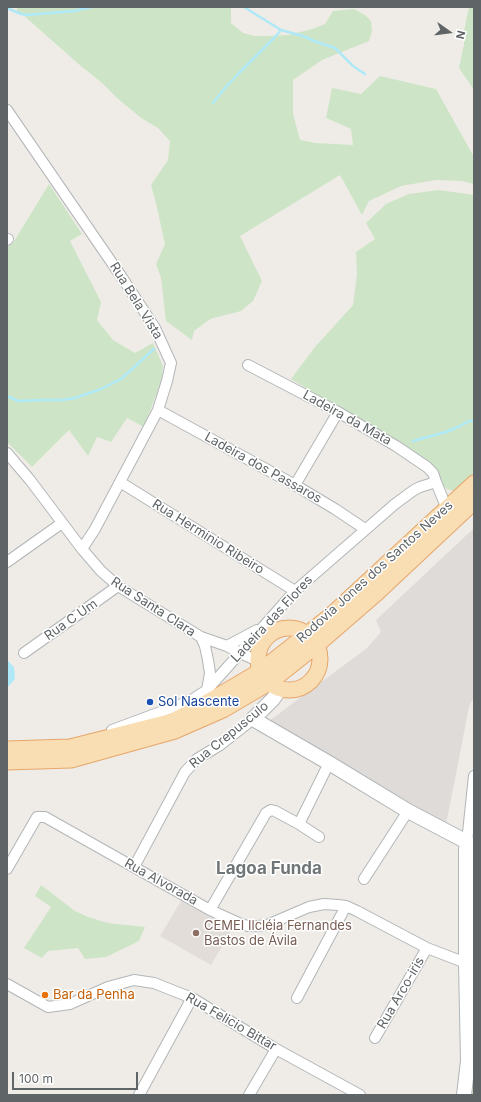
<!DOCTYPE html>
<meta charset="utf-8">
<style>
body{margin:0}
#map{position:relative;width:481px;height:1102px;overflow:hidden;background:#efece7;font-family:Inter,sans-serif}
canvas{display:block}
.frame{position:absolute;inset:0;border:8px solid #5f6466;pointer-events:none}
.north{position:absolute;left:429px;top:12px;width:40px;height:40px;-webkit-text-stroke:3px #fff;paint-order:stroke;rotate:104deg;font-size:11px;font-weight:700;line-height:16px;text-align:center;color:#5f6466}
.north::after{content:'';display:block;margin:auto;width:14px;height:18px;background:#5f6466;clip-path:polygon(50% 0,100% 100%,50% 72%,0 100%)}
.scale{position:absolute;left:12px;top:1072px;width:126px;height:18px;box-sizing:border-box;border:2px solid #5f6466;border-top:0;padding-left:5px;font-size:12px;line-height:14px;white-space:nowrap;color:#5f6466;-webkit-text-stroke:3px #fff;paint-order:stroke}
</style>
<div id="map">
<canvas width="481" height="1102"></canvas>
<div class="frame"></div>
<div class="north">N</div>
<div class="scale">100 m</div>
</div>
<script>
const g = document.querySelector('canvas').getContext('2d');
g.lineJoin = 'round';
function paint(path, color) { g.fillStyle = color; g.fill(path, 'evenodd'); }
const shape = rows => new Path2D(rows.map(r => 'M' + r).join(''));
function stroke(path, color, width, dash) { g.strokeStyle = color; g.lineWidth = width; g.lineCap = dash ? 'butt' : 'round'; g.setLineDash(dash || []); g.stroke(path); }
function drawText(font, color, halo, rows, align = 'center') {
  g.font = font + ' Inter,sans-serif'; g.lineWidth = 3; g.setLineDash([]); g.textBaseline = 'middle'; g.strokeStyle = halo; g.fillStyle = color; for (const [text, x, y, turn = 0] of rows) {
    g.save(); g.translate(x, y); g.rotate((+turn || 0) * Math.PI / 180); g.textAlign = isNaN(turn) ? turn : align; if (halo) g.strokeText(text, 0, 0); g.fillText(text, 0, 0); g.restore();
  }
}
paint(shape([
 [474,528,474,696,469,707,444,835,261,727,367,648,381,632,376,620]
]), '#dedbd9');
paint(shape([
 [181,901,232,929,211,965,160,936]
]), '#e2ddd9');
paint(shape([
 [17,7,231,7,231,23,243,33,254,36,266,36,288,35,312,29,325,24,333,11,354,9,365,15,371,21,372,31,369,41,322,60,293,80,293,114,300,140,316,143,353,145,351,129,326,118,332,88,361,94,380,76,423,86,436,89,474,157,474,184,462,181,436,180,401,186,369,201,362,215,340,175,240,236,262,281,253,301,241,311,210,319,194,331,192,340,166,321,161,278,156,264,165,244,156,203,151,185,168,160,170,141,158,128,141,118,117,98,101,82,82,67,22,14,17,11],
 [469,7,474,7,474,90,459,68,464,44,464,31],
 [49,184,82,234,70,241,101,302,97,320,113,340,135,353,153,343,163,366,161,382,144,427,127,418,111,442,97,437,88,456,69,430,32,467,7,442,7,247,13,243],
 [439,190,474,195,474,476,457,492,447,489,389,438,291,379,315,347,353,305,357,274,356,252,375,239,366,223,386,204,409,194],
 [41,885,75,911,88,917,108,923,145,927,139,941,106,957,85,959,78,948,48,951,42,958,24,948,51,907,35,896],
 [474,898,474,1095,471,1095,473,1066,469,900]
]), '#cde5c6');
paint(shape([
 [7,660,14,667,15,679,7,688]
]), '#afe9f8');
stroke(shape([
 [244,7,281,30,303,36,314,41,335,48,353,66,365,74],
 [7,8,21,14,26,15,74,11,92,7],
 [213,103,225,88,240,72,274,38,281,30],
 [7,396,18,401,42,400,62,400,75,398,101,389,121,379,154,349],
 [413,441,446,432,458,427,469,421,474,421]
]), '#afe9f8', 2.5);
const street = shape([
 [7,110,123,279,155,328,171,363,167,381,158,410,95,529,82,549],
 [7,240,8,239],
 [248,365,338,412,396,446,427,467,433,473,436,482],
 [158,410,295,485,335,509,365,529],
 [7,453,30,480,82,549,101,571,118,586,201,637,227,646,240,653,258,661],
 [120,482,295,591],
 [295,485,338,412],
 [7,562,62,523],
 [201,637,205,646,208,660,210,673,207,690],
 [227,646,257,630],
 [24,653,118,586],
 [112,730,190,701,207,690,295,591,395,504,414,490,420,487,436,482,447,509],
 [299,824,329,763],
 [467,842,474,776],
 [134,867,185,772,197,759,220,745,253,719],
 [7,869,37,817,45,817,210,910,241,924,248,926,258,926,267,925,309,907,324,904,338,905,346,906,357,911,427,948,466,963,474,961],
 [364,879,408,811],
 [210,910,266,813,271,810,275,811,299,824,319,837],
 [7,984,48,1007,70,1004,108,987,134,980,154,983,192,998,276,1049,360,1095],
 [297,998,346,906],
 [375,1038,427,948],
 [139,1095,192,998],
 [249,1095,276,1049]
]);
const secondary = shape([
 [280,689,273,699,253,719,329,763,408,811,467,842,466,850,466,963,468,1061,464,1095]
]);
const primary = shape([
 '258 659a31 31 0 1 1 62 0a31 31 0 1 1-62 0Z',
 [7,749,70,747,173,721,216,697,260,671,330,616,474,483],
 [7,762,71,760,175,731,223,710,269,683,317,645,377,593,474,502]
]);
stroke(street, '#b2b6b8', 12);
stroke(secondary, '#b1b6b8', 16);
stroke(primary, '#e6a66a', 17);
stroke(street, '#fff', 10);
stroke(secondary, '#fff', 14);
stroke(primary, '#f9ddb3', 15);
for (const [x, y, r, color] of [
 [150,702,4,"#1a4fb4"],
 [196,933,4,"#8d6e63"],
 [45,995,4,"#e8710a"]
]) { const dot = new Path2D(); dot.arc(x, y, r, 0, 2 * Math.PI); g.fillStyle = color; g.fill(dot); stroke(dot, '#fff', 1.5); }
drawText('13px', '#5f6466', '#fff', [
 ["Rua Bela Vista",136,301,58],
 ["Ladeira da Mata",347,418,29],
 ["Ladeira dos Passaros",263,468,29],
 ["Rua Herminio Ribeiro",208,537,32],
 ["Rodovia Jones dos Santos Neves",375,572,-42],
 ["Rua Santa Clara",153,607,33],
 ["Ladeira das Flores",272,619,-47],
 ["Rua C Um",71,620,-35],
 ["Rua Crepusculo",229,735,-39],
 ["Rua Alvorada",161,882,29],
 ["Rua Arco-iris",401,993,-60],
 ["Rua Felicio Bittar",231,1022,30]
]);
drawText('13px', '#164399', '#fff', [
 ["Sol Nascente",158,702]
], 'left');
drawText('13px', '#785e54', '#fff', [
 ["CEMEI Ilcléia Fernandes",204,926],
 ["Bastos de Ávila",204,941]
], 'left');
drawText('13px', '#c56008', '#fff', [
 ["Bar da Penha",53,995]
], 'left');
drawText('bold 17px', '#707678', '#fff', [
 ["Lagoa Funda",269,869]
]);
</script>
